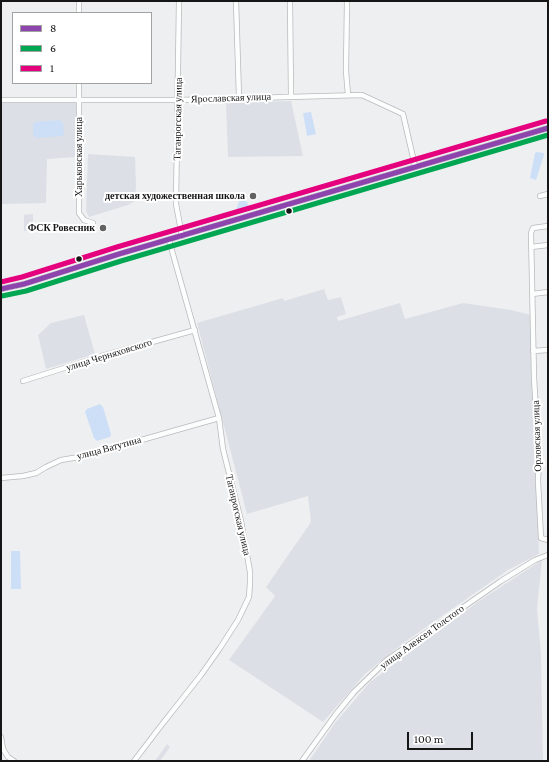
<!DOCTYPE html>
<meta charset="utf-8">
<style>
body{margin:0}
#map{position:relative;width:549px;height:762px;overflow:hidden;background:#eeeff1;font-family:"Crimson Pro",serif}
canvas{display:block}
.frame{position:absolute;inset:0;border:2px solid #161617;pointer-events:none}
.legend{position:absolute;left:12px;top:12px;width:140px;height:72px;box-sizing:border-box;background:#fff;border:1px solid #a2a2a2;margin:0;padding:5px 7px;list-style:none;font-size:12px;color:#161617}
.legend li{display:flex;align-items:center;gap:8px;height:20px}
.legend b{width:20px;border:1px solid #a2a2a2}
.scale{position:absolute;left:407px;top:732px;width:66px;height:18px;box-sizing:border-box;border:2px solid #161617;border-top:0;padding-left:5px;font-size:12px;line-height:14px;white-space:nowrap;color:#161617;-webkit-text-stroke:3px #fff;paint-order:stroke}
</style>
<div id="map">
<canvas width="549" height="762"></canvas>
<div class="frame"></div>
<ul class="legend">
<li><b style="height:5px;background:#8e44ad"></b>8</li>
<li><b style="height:5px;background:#00a651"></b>6</li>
<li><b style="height:5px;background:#e5007d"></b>1</li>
</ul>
<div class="scale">100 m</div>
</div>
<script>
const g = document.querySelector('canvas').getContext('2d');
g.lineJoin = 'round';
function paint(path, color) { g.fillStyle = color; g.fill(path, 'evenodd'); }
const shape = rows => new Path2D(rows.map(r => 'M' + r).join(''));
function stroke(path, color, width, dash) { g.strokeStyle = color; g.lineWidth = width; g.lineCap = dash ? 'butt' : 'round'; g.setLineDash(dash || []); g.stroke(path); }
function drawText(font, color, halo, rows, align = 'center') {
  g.font = font + ' "Crimson Pro",serif'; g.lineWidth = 4; g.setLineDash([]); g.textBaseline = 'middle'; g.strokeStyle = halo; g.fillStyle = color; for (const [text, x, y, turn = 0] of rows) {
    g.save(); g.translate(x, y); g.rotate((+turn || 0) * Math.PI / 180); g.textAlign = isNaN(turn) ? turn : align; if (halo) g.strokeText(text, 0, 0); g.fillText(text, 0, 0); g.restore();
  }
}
paint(shape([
 [76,100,77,157,47,159,46,203,1,204,1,103],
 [291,101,303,156,228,157,226,103],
 [88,154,135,157,136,186,135,201,128,205,89,217,86,211],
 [33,214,33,230,24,231,24,215],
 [324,289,328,300,341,297,346,314,337,317,338,321,400,303,405,319,463,303,511,310,531,315,539,554,508,570,402,644,365,674,323,722,229,660,275,596,266,587,311,522,308,496,247,514,197,323,283,298,284,301],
 [84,315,95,354,46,369,38,335,51,323],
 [542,560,537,608,541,654,543,761,309,761,335,723,370,682,479,601],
 [167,744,170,747,160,761,155,761]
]), '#dce0e6');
paint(shape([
 [311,112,316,134,307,136,303,113],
 [60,120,63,123,64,134,62,136,36,138,33,135,33,124,35,122],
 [537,152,544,153,544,155,536,180,530,178,535,153],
 [245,200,247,202,249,207,236,211,239,201],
 [100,404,103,407,111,434,110,437,97,441,94,438,85,412,87,409],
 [11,551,20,551,21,589,11,589]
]), '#cddef7');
const minor = shape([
 [179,1,176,204,182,236],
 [236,1,239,97],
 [290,1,291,96],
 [347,1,346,71,348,95],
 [79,13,79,1],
 [79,83,79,213,84,220,93,223],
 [1,100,178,100,362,95,403,114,415,166],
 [540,196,548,194],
 [548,226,533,228,531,233,534,378,539,459,538,481,541,538,548,540],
 [531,247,548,245],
 [1,289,24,284,119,254,548,128],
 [532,294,548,292],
 [533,351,548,350],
 [23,381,102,356,195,330],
 [1,478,23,476,36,473,46,467,61,460,85,456,219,418],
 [1,737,3,749,8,757,14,761],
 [134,761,160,727,201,675,220,648,238,620,249,597,250,583,250,572,241,521,223,449,219,418,169,240],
 [302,761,336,714,354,692,387,660,501,581,535,560,548,555]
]);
stroke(minor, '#bababc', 6);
stroke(minor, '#fcfdfd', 4.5);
stroke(shape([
 [1,289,24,284,119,254,548,128]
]), '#8e44ad', 5);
stroke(shape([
 [2,296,26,291,121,261,548,135]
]), '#00a651', 5);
stroke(shape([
 [1,282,22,277,117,247,546,121]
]), '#e5007d', 5);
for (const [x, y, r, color] of [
 [253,196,4,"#626263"],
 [289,211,3.5,"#161617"],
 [103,228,4,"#626263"],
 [79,259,3.5,"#161617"]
]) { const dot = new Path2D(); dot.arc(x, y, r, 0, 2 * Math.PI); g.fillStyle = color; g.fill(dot); stroke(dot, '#fff', 1.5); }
drawText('10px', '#161617', '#fff', [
 ["Ярославская улица",231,98,-2],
 ["Таганрогская улица",178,119,-89],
 ["Харьковская улица",79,157,-90],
 ["улица Черняховского",109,355,-17],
 ["Орловская улица",537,436,-92],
 ["улица Ватутина",109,448,-15],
 ["Таганрогская улица",238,515,77],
 ["улица Алексея Толстого",422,637,-36]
]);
drawText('bold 10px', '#161617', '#fff', [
 ["детская художественная школа",245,196],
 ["ФСК Ровесник",95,228]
], 'right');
</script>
